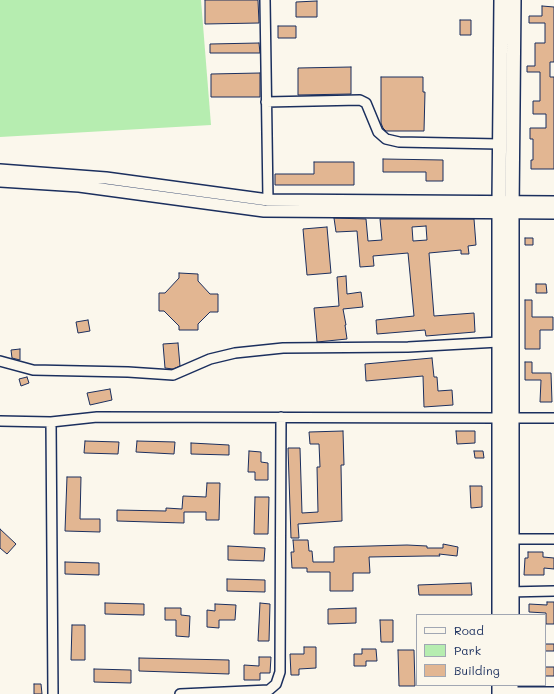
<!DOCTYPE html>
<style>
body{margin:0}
#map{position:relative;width:554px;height:694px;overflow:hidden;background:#fbf7ec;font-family:Mali,sans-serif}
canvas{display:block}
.legend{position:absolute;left:416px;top:614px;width:130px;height:72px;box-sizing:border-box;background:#fbf7ec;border:1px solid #a1a7b3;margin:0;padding:5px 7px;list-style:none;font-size:12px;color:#1b2f5e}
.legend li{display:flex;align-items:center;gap:8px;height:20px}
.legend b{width:20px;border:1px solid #a1a7b3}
</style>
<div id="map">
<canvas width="554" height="694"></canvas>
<ul class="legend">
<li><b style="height:5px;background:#fbf7ec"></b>Road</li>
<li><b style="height:11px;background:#b6edb0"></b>Park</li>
<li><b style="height:11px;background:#e2b692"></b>Building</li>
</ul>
</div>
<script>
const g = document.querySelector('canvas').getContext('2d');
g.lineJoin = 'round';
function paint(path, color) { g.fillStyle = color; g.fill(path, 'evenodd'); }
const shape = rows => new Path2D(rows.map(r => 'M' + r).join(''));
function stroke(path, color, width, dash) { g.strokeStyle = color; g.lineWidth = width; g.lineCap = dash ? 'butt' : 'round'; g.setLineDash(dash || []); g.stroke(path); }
paint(shape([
 [0,0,201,0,211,125,0,137]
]), '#b6edb0');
const building = shape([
 [205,0,258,0,259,23,205,24,205,0],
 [317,1,317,17,296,17,296,2,317,1],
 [542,6,554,7,554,62,550,62,550,77,554,77,554,169,531,169,531,160,533,160,533,139,530,139,530,128,546,128,546,114,533,114,533,101,540,101,540,72,527,72,527,66,535,66,535,43,545,43,545,23,529,23,529,16,542,16,542,6],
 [460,20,471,20,471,35,460,35,460,20],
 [278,26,296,26,296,38,278,38,278,26],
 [259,43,260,53,210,53,210,44,259,43],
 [351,67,351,94,298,95,298,68,351,67],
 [260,73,260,97,211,97,211,74,260,73],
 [381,77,423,77,423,92,425,92,424,131,386,131,383,128,381,123,381,77],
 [383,159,443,160,443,181,426,181,426,172,383,172,383,159],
 [314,162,354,162,354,185,275,185,275,174,314,174,314,162],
 [334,218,366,219,368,241,382,240,380,219,474,219,476,245,468,246,469,254,461,254,461,250,429,253,434,316,474,313,475,332,426,336,425,330,377,334,376,320,414,316,408,253,373,256,374,266,360,267,357,231,336,232,334,218],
 [426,226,427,240,413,241,412,227,426,226],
 [327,227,331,273,307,275,303,229,327,227],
 [525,238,533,238,533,245,525,245,525,238],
 [179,273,198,274,198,281,210,294,218,294,218,312,210,312,198,324,198,330,179,330,179,326,164,311,159,311,159,293,165,293,179,278,179,273],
 [346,276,347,294,361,292,363,307,343,309,346,325,345,325,347,339,317,342,314,308,339,306,337,277,346,276],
 [536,284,546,284,547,293,536,293,536,284],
 [525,300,532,300,532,317,553,317,553,330,540,330,540,349,525,349,525,300],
 [88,320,90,331,78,333,76,322,88,320],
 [178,343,180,366,173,369,165,368,163,344,178,343],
 [20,349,20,360,12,358,11,350,20,349],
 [432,358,434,377,437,377,438,391,452,390,453,405,424,407,423,376,366,381,365,364,432,358],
 [525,362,532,362,532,373,551,373,552,402,540,402,541,380,525,380,525,362],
 [27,377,29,383,21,386,19,379,27,377],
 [110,389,112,400,90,405,87,393,110,389],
 [343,431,344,465,341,465,342,521,298,524,299,538,291,538,288,448,300,448,302,513,318,512,317,467,320,467,319,444,310,444,309,432,343,431],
 [456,431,475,431,475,443,457,444,456,431],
 [85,441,119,442,118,454,84,453,85,441],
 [137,441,175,442,174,454,136,452,137,441],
 [191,443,229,445,229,455,191,454,191,443],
 [249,451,261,452,261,462,268,463,268,480,255,480,255,472,248,472,249,451],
 [474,451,483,451,484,458,475,458,474,451],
 [67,477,81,477,80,519,100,519,100,532,65,531,67,477],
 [207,483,220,483,219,520,206,520,206,512,184,512,184,523,117,521,117,510,166,511,166,508,182,509,183,496,206,497,207,483],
 [470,486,482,486,482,507,471,508,470,486],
 [255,497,269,497,268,534,254,534,255,497],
 [0,529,16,544,7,554,0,548,0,529],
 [293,540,308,540,309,551,312,551,313,562,334,562,334,547,407,545,427,546,427,548,443,548,443,544,458,547,457,556,439,554,440,556,427,556,369,557,370,573,353,573,353,591,330,591,330,572,307,572,307,568,292,568,291,552,294,552,293,540],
 [228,546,265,548,264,561,228,560,228,546],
 [528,552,543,552,543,557,554,558,554,569,544,568,544,575,524,575,525,558,528,558,528,552],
 [65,562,99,563,99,575,65,574,65,562],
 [227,579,265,580,265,592,227,591,227,579],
 [471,583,472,595,419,595,418,585,471,583],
 [547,602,554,602,554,624,546,624,546,613,529,612,529,604,547,605,547,602],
 [105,603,144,604,144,615,105,614,105,603],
 [260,603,270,604,269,641,258,641,260,603],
 [215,604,236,605,235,620,219,620,219,628,207,627,207,610,215,611,215,604],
 [165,608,181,608,181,615,190,616,189,637,176,636,176,620,165,620,165,608],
 [356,608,356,623,328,624,328,609,356,608],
 [380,620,393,620,393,642,381,642,380,620],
 [72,625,85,625,85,660,71,660,72,625],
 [545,644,554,644,554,651,545,651,545,644],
 [304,647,316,647,316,668,299,669,299,675,291,675,290,654,304,654,304,647],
 [362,649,376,649,377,661,366,661,366,666,354,666,354,654,362,654,362,649],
 [398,650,414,650,415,686,399,686,398,650],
 [259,657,271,657,270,673,260,673,260,680,244,680,244,665,259,666,259,657],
 [139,658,229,660,229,674,139,671,139,658],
 [545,667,554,667,554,676,545,676,545,667],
 [94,669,131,670,131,683,94,682,94,669],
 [34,684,41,684,42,694,34,694,34,684]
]);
paint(building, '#e2b692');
stroke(building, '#1b2f5e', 1);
const minor = shape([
 [265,0,268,200],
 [266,102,360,100,366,103,378,132,386,139,399,142,499,144],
 [0,361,33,370,128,372,173,375,210,359,235,353,283,348,408,347,499,342],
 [511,418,554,418],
 [0,421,51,422,97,417,499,418],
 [51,422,53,694],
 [507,539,554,539],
 [507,592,554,591],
 [505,692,554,692],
 [180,694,269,690,276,684,280,672,281,417]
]);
const tertiary = shape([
 [0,170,106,178,268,200,554,202],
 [0,181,79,186,264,211,554,213]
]);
const secondary = shape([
 [499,615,499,201,501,0],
 [512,615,512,211,514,0],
 [499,685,499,694],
 [511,694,511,685]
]);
stroke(minor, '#1b2f5e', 12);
stroke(tertiary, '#1b2f5e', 14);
stroke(secondary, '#1b2f5e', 16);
stroke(minor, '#fbf7ec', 9);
stroke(tertiary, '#fbf7ec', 11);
stroke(secondary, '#fbf7ec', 13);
</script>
